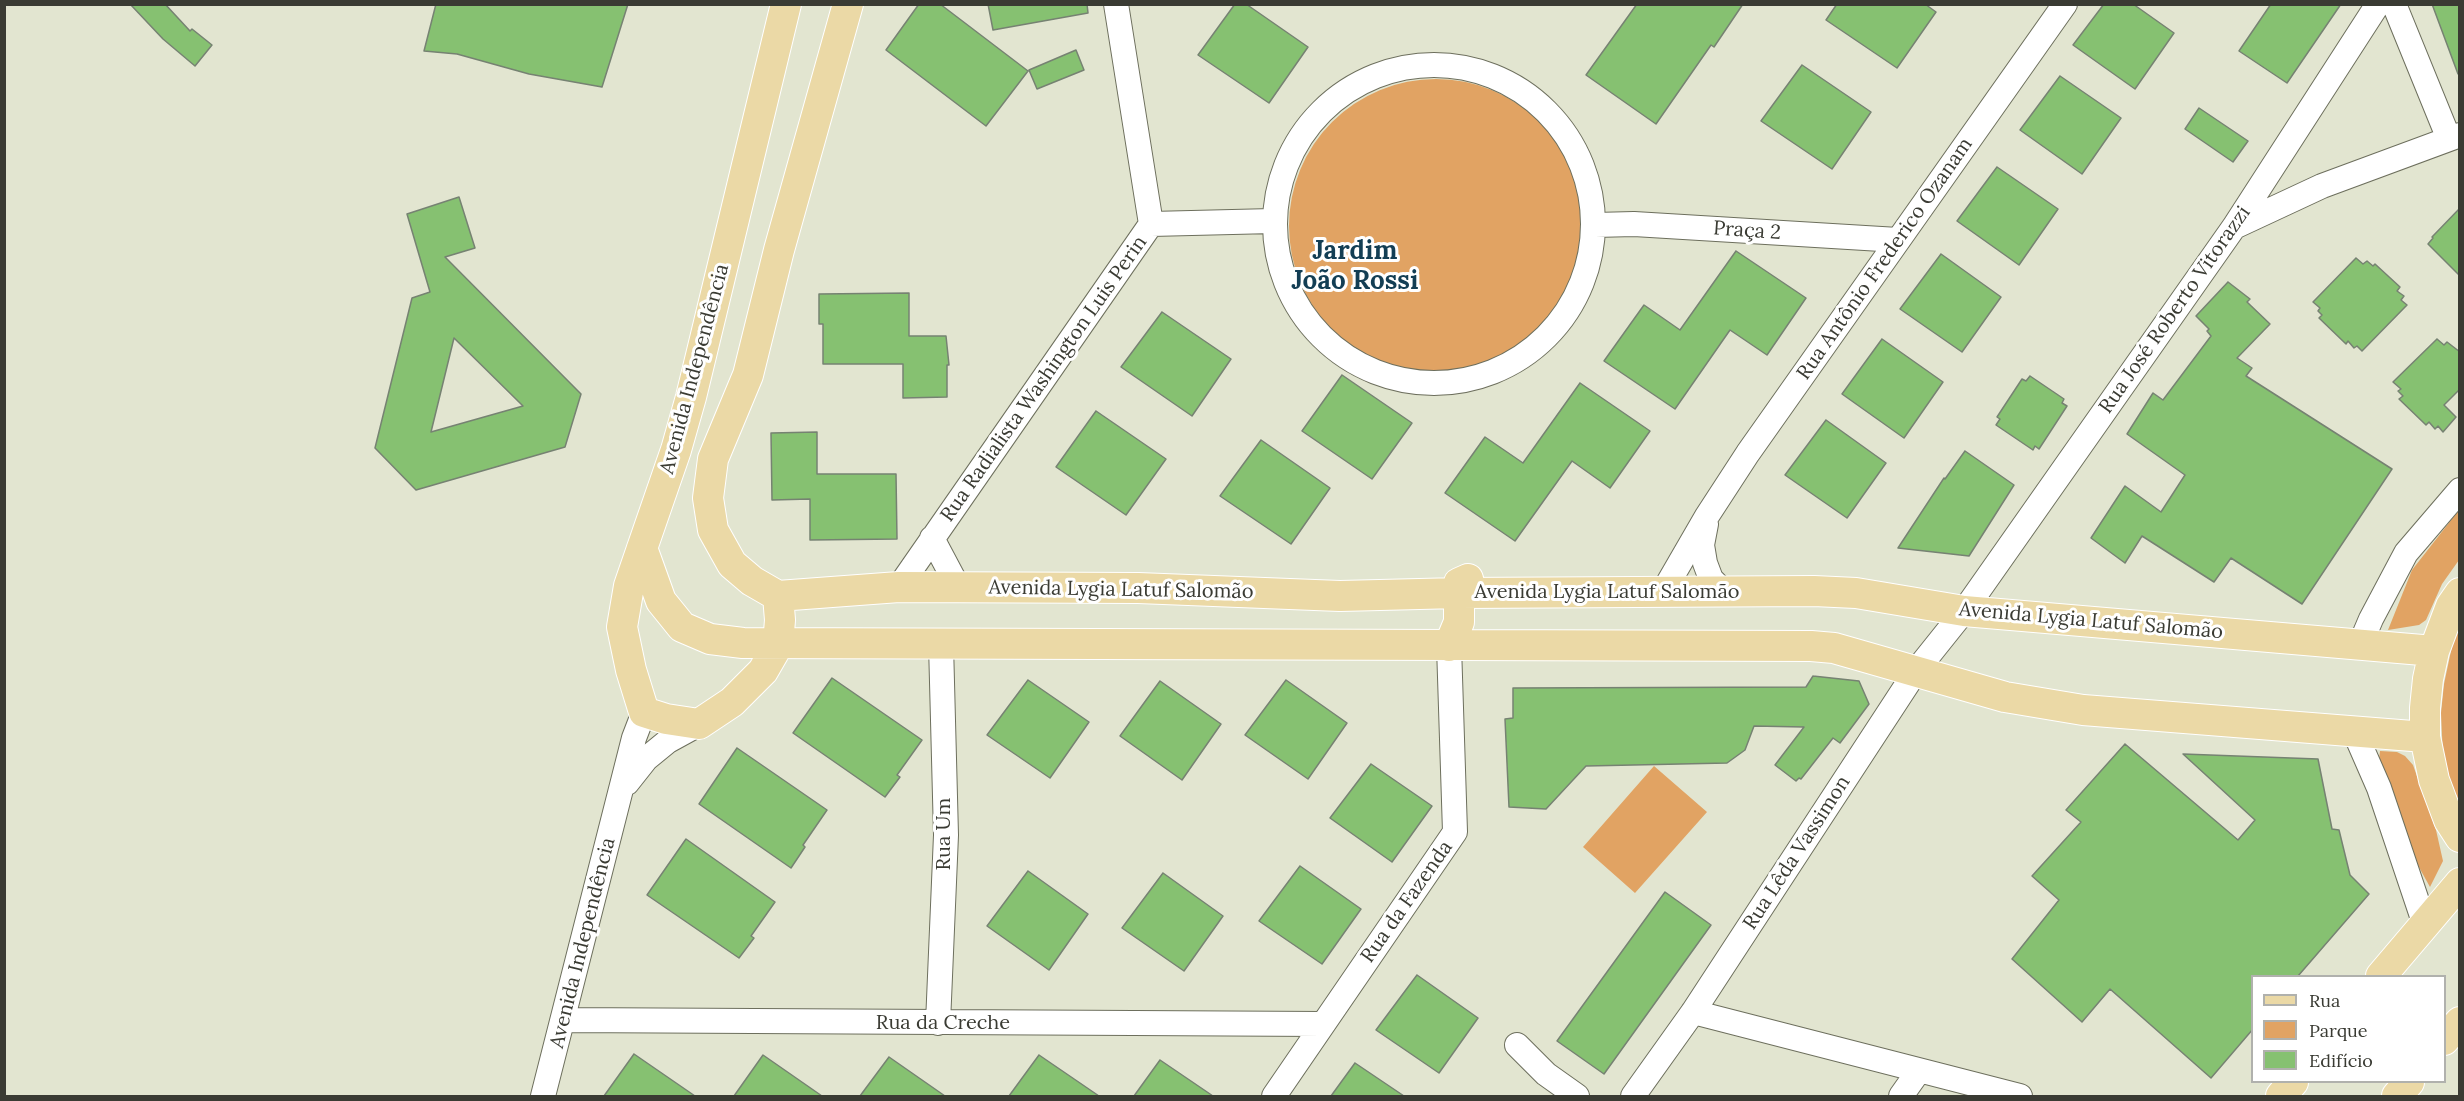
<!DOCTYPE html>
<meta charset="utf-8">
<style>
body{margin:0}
#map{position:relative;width:2464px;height:1101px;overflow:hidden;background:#e2e5d0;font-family:Lora,serif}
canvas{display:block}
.frame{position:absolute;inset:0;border:6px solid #3a3b33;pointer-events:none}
.legend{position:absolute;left:2251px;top:975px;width:195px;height:108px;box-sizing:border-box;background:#fff;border:2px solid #b0b1ad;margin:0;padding:8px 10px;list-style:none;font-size:18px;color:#3a3b33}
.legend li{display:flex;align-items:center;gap:12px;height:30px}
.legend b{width:30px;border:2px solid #b0b1ad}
</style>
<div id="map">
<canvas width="2464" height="1101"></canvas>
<div class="frame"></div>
<ul class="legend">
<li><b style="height:8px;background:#ebd9a6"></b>Rua</li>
<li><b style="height:16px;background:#e1a363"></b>Parque</li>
<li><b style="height:16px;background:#86c171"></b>Edifício</li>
</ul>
</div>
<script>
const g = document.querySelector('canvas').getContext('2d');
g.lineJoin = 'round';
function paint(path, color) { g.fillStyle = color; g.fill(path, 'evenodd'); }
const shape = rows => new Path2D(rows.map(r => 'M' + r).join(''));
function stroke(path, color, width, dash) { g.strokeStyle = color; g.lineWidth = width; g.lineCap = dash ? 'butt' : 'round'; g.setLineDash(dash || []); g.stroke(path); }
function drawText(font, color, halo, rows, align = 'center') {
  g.font = font + ' Lora,serif'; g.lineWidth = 6; g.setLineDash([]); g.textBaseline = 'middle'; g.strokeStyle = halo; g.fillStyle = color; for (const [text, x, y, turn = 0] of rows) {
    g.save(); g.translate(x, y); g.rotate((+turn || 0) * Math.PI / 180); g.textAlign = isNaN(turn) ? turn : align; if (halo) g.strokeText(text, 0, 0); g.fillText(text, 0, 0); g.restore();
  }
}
paint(shape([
 '1289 226a147 147 0 1 1 294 0a147 147 0 1 1-294 0Z',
 [2459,510,2459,560,2442,584,2426,620,2419,625,2388,630,2412,570],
 [2459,625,2459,809,2443,757,2441,713,2444,684,2455,632],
 [2380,751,2397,752,2405,756,2413,765,2436,830,2443,861,2430,887,2405,842,2378,768],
 [1654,766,1707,812,1635,893,1583,847]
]), '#e1a363');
const building = shape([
 [130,4,165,4,190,31,192,29,212,45,195,66,163,39,130,4],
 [436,4,628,4,602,87,529,74,457,54,424,51,436,4],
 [919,4,940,4,1028,71,986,126,886,50,919,4],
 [988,4,1087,4,1088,13,993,30,988,4],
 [1235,4,1246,4,1308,47,1269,103,1198,55,1235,4],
 [1637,4,1743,4,1714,47,1711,45,1656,124,1586,75,1637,4],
 [1837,4,1925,4,1936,12,1897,68,1826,20,1837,4],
 [2104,4,2133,4,2174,33,2135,89,2073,45,2104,4],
 [2271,4,2341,4,2287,83,2239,51,2271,4],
 [2432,4,2460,4,2460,74,2458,74,2432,4],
 [1076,50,1084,70,1037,89,1029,70,1076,50],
 [1802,65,1871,112,1832,169,1761,121,1802,65],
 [2060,76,2121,118,2082,174,2020,130,2060,76],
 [2199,108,2248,141,2233,162,2185,129,2199,108],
 [1997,167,2058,209,2019,265,1957,221,1997,167],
 [459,197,475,248,445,257,581,394,565,447,416,490,375,448,412,298,430,292,407,214,459,197],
 [454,338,523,406,431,432,454,338],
 [2460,208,2460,276,2428,244,2433,238,2432,237,2460,208],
 [1736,251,1806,298,1767,355,1730,330,1675,409,1604,361,1644,305,1680,330,1736,251],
 [1941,254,2001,297,1962,352,1900,309,1941,254],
 [2356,258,2363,264,2367,261,2373,266,2375,264,2400,287,2397,291,2404,296,2401,300,2407,305,2362,351,2357,346,2354,348,2348,341,2346,344,2319,318,2322,315,2318,311,2320,308,2313,302,2356,258],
 [2228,282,2250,299,2247,302,2270,324,2237,358,2252,368,2246,376,2392,469,2302,604,2231,558,2214,582,2142,536,2125,563,2091,538,2125,486,2161,512,2185,475,2127,434,2153,393,2163,400,2211,336,2207,331,2209,329,2196,316,2228,282],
 [909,293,909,336,946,336,949,365,947,365,947,397,903,398,903,364,823,364,823,324,819,324,819,294,909,293],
 [1162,312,1231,359,1192,416,1121,367,1162,312],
 [1882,339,1943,382,1904,438,1842,394,1882,339],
 [2437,339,2444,345,2447,342,2460,352,2460,389,2444,405,2456,417,2443,432,2438,426,2435,429,2429,422,2426,425,2399,399,2403,396,2398,391,2401,389,2393,382,2437,339],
 [1342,375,1412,423,1372,479,1302,431,1342,375],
 [2030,376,2064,399,2062,403,2067,406,2039,449,2035,446,2033,450,1996,425,2000,419,1997,417,2022,379,2026,381,2030,376],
 [1580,383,1650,431,1610,488,1572,461,1515,541,1445,493,1485,437,1523,463,1580,383],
 [1096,411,1166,459,1126,515,1056,467,1096,411],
 [1826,420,1886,463,1847,518,1785,475,1826,420],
 [817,432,817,474,896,474,897,539,810,540,810,499,772,500,771,433,817,432],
 [1261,440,1330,488,1291,544,1220,496,1261,440],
 [1965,451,2014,485,1969,556,1898,548,1944,478,1945,479,1965,451],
 [1813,676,1859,681,1869,704,1840,743,1833,738,1801,779,1799,778,1796,781,1775,765,1804,727,1754,726,1745,750,1727,763,1586,766,1546,809,1509,807,1505,719,1513,718,1513,688,1806,687,1813,676],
 [832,678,922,740,897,775,900,777,885,797,793,733,832,678],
 [1028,680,1089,722,1050,778,987,735,1028,680],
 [1286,680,1347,723,1308,779,1245,735,1286,680],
 [1160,681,1221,724,1182,780,1120,736,1160,681],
 [2125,744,2238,840,2255,820,2183,754,2318,759,2332,829,2339,830,2350,875,2369,894,2298,976,2253,976,2253,1029,2211,1078,2110,989,2082,1022,2012,959,2059,900,2032,876,2081,822,2066,810,2125,744],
 [737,748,827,810,803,845,805,847,791,868,699,804,737,748],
 [1371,764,1432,806,1392,862,1330,818,1371,764],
 [686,839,775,902,751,936,754,938,739,958,647,895,686,839],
 [1300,866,1361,909,1322,964,1259,921,1300,866],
 [1028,871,1088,914,1049,970,987,926,1028,871],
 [1163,873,1223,916,1184,971,1122,928,1163,873],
 [1665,892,1711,925,1604,1074,1557,1041,1665,892],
 [1417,975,1478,1018,1439,1073,1376,1030,1417,975],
 [634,1054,695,1096,604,1096,634,1054],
 [763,1055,822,1096,734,1096,763,1055],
 [1039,1055,1099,1096,1009,1096,1039,1055],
 [889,1057,945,1096,860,1096,889,1057],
 [1160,1060,1213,1096,1134,1096,1160,1060],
 [1355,1063,1404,1096,1331,1096,1355,1063]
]);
paint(building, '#86c171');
stroke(building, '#768272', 1.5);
const minor = shape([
 [2394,4,2449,139],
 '1275 224a159 159 0 1 1 318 0a159 159 0 1 1-318 0Z',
 [1151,224,1273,221],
 [1595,225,1634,224,1898,240],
 [2234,227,2322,186,2460,135],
 [1706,524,1702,545,1705,563,1711,579,1724,592],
 [932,538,958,587],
 [899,587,1151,224,1116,4],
 [1663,592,1707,516,1748,453,2065,4],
 [2360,645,2371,619,2406,553,2460,490],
 [2355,733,2379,788,2425,925],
 [627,783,646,759,668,741,699,724],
 [1693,1012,2020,1096],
 [564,1020,1323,1024],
 [938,1023,946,835,941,644],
 [1517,1045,1546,1074,1577,1096],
 [543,1096,634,738,644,712],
 [1274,1096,1455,832,1449,646],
 [1633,1096,1693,1012,1916,671,1964,611,2234,227,2378,4],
 [1901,1096,1918,1072]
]);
const major = shape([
 [642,548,661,601,682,627,710,639,743,643,1811,646,1834,648,2005,697,2083,710,2425,737],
 [2460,593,2451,606,2434,651,2428,679,2425,708,2425,737,2434,780,2449,820,2460,837],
 [778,596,899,587,1138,588,1340,596,1459,593,1814,591,1856,593,1964,611,2434,651],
 [778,596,780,620,778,645,763,671,732,702,699,724,666,719,644,712,631,670,622,627,629,586,676,450,691,397,786,4],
 [778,596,752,581,732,564,713,530,708,498,713,459,748,375,779,250,848,4],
 [1449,646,1459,622,1459,583,1468,579],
 [2381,976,2460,883],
 [2444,1040,2460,1022],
 [2281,1096,2293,1082],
 [2397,1096,2409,1082]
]);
stroke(minor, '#6d6f5d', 26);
stroke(major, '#fff', 32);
stroke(minor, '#fff', 24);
stroke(major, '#ebd9a6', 30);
drawText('20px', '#3a3b33', '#fff', [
 ["Praça 2",1747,231,4],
 ["Rua Antônio Frederico Ozanam",1885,259,-55],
 ["Rua José Roberto Vitorazzi",2175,310,-55],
 ["Avenida Independência",695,369,-75],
 ["Rua Radialista Washington Luis Perin",1044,379,-55],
 ["Avenida Lygia Latuf Salomão",1121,590,1],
 ["Avenida Lygia Latuf Salomão",1607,592],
 ["Avenida Lygia Latuf Salomão",2091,621,5],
 ["Rua Um",944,834,-90],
 ["Rua Lêda Vassimon",1797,853,-57],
 ["Rua da Fazenda",1407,902,-55],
 ["Avenida Independência",583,943,-76],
 ["Rua da Creche",943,1023]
]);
drawText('bold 26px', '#133e54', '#fff', [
 ["Jardim",1355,252],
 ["João Rossi",1355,282]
]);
</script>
